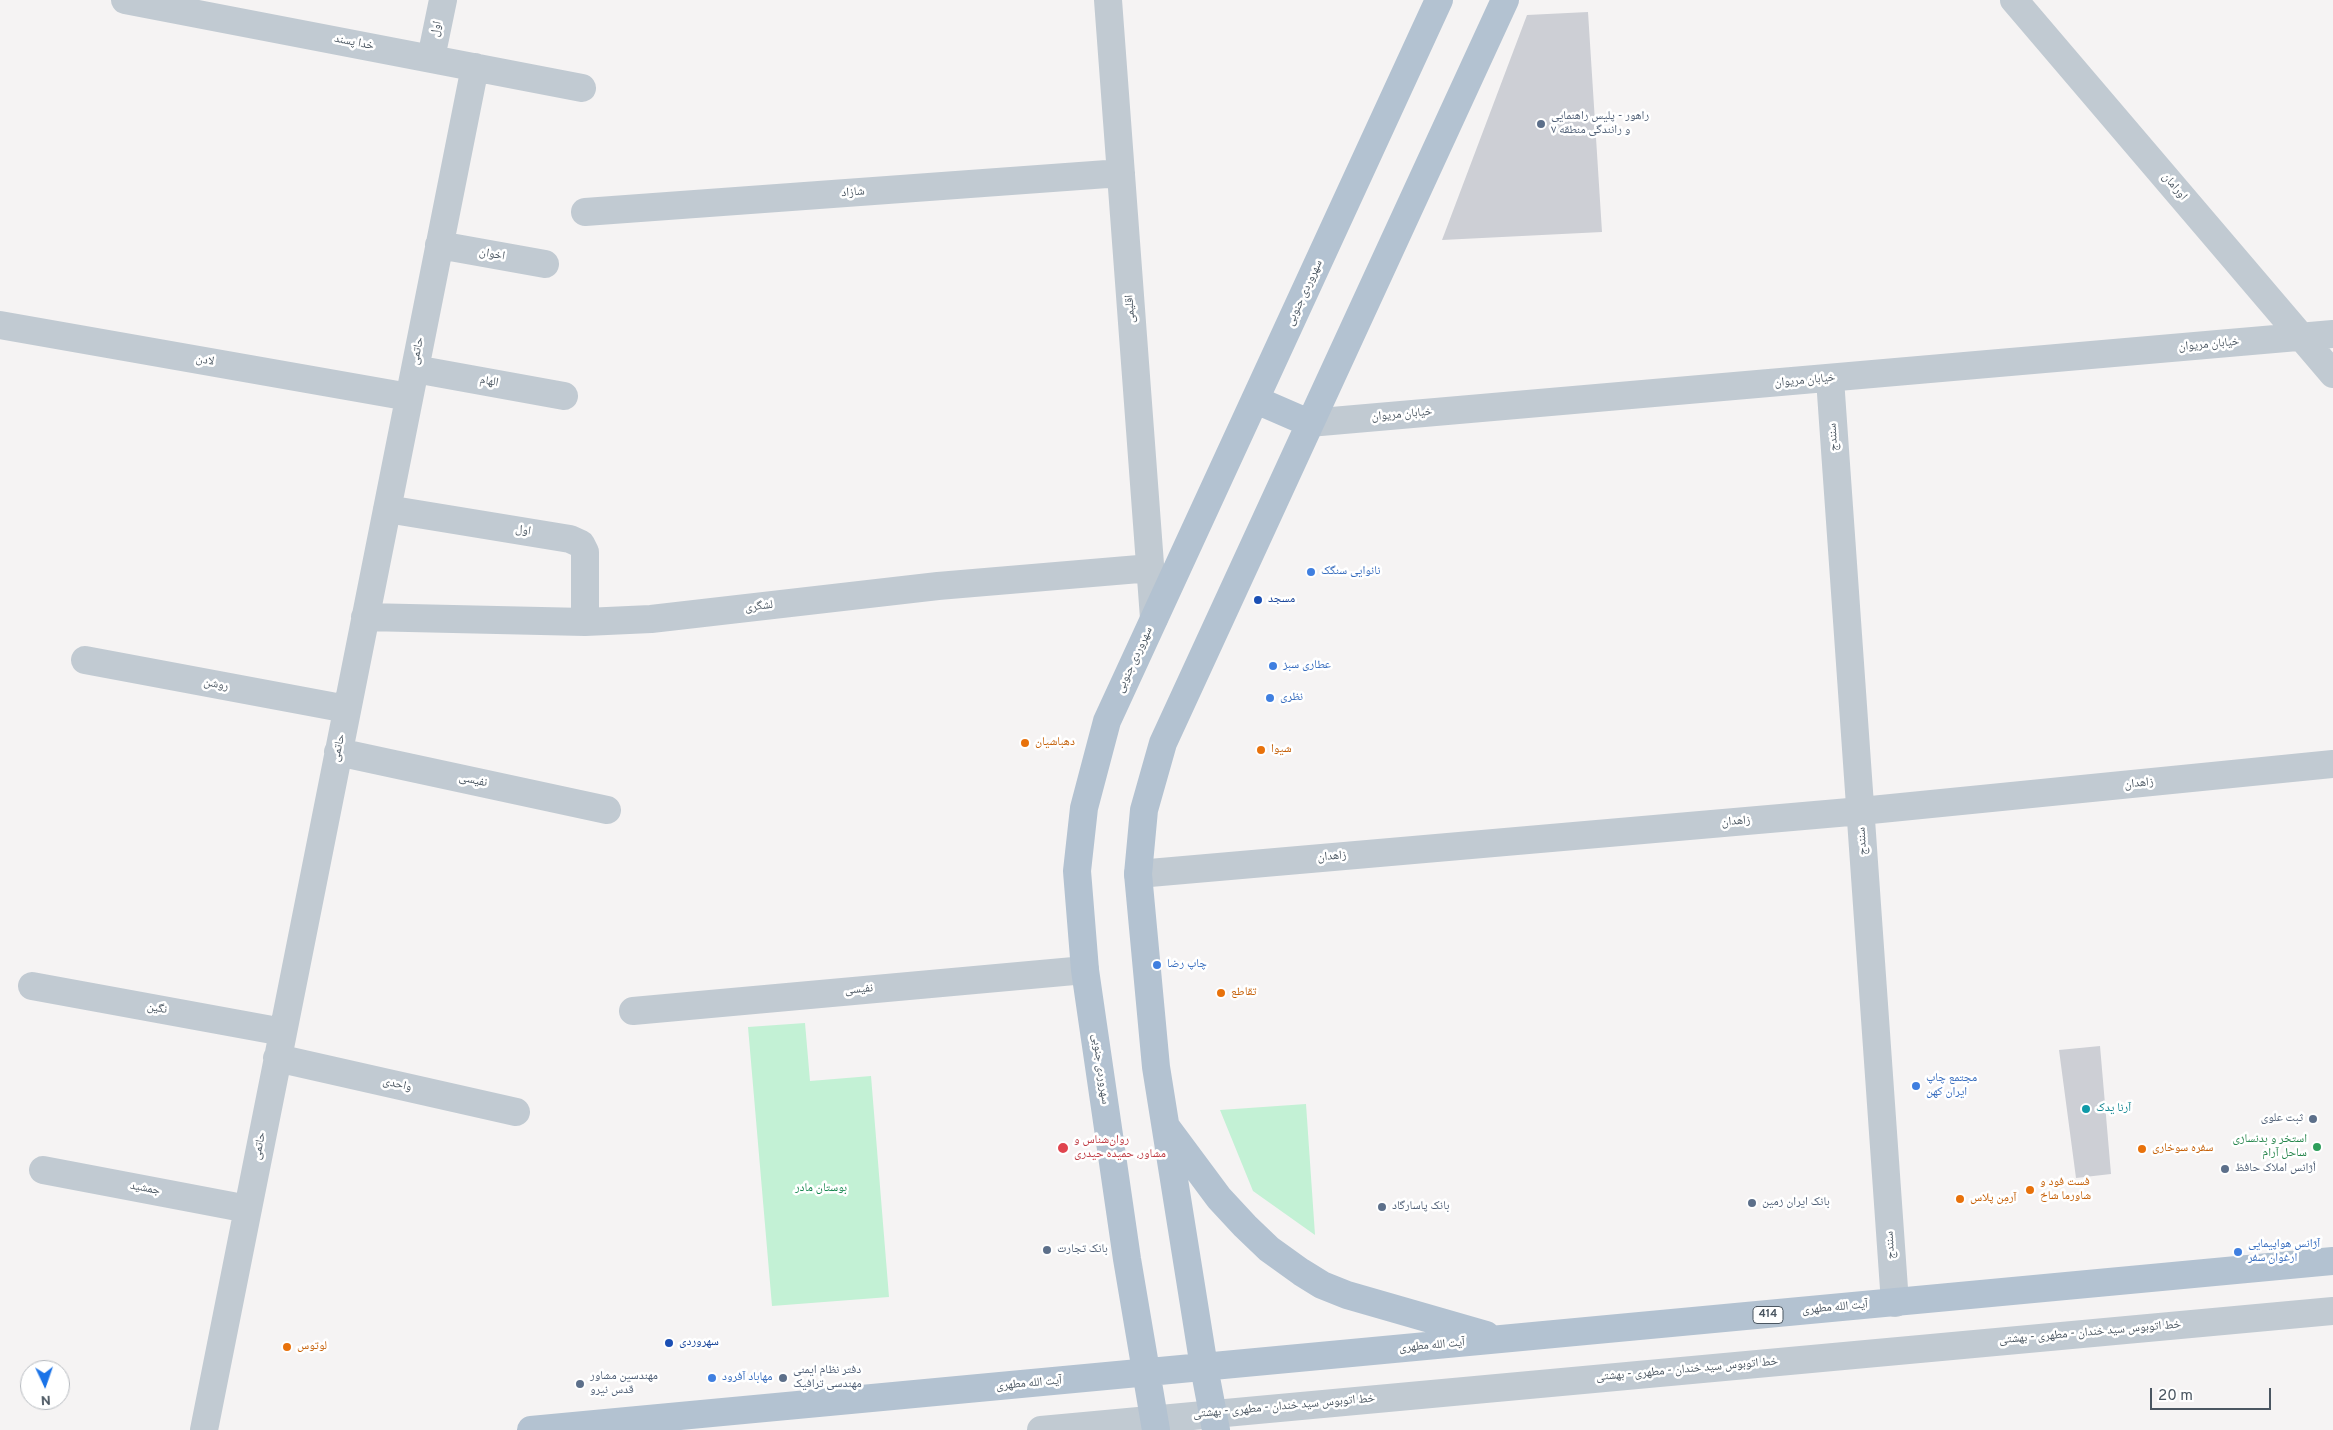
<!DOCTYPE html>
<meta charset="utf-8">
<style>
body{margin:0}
#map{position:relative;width:2333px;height:1430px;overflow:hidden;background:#f5f3f3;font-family:Overpass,sans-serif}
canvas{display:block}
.north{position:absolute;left:20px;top:1360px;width:50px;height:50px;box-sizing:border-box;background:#fff;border:1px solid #b7bbc0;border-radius:50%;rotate:177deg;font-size:14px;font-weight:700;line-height:20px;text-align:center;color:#4a5661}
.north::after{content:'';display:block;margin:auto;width:18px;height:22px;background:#1a73e8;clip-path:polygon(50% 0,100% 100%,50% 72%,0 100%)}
.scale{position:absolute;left:2150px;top:1388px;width:121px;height:22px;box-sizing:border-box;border:2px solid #4a5661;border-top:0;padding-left:6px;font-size:15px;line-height:18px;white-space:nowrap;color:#4a5661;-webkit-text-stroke:4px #fff;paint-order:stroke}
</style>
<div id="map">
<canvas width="2333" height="1430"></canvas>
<div class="north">N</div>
<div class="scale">20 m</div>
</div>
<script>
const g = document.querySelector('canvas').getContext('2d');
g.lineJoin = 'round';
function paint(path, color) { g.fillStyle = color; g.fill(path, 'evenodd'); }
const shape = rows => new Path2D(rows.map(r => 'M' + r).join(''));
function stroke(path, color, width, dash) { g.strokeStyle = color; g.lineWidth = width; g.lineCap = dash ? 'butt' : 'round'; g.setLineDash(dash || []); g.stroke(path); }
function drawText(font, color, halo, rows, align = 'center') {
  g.font = font + ' Overpass,"Noto Naskh Arabic",sans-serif'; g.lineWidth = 5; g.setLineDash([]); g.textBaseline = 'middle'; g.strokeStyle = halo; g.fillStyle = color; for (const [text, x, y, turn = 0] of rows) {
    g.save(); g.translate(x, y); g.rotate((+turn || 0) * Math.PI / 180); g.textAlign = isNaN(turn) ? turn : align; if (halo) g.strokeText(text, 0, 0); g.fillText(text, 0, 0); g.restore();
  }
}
paint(shape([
 [805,1023,810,1081,871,1076,889,1297,772,1306,748,1027],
 [1306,1104,1315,1235,1253,1191,1220,1110]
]), '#c3f1d5');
paint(shape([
 [1588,12,1602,232,1442,240,1527,15],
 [2100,1046,2111,1174,2076,1178,2059,1050]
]), '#cdcfd5');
stroke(shape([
 [125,0,582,88],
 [1108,0,1154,618],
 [2014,0,2333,374],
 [431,58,443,0],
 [585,212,1121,173],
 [439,245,545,264],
 [0,325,409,397],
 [415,369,564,396],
 [1830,379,1895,1303],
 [1309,423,2333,334],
 [387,509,570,539,581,544,585,552,585,622],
 [365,617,585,622,651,619,938,586,1151,568],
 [85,660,347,709],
 [338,752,607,810],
 [1138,874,1861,811,2333,764],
 [32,986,283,1032],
 [633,1011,1085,970],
 [277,1058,516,1112],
 [43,1170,248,1209],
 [204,1430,475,67],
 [1041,1430,2333,1311]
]), '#c1cad2', 28);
stroke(shape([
 [1256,400,1309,423],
 [1167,1128,1219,1198,1245,1226,1269,1249,1301,1272,1322,1285,1347,1295,1486,1335],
 [531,1430,2333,1261],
 [1156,1430,1127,1259,1085,970,1077,871,1084,808,1107,721,1439,0],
 [1216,1430,1204,1367,1156,1067,1138,874,1144,810,1163,743,1505,0]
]), '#b3c2d1', 28);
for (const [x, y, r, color] of [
 [1541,124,5,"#5c6f8a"],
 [1311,572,5,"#3f7fe0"],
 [1258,600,5,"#1a4fb4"],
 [1273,666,5,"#3f7fe0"],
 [1270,698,5,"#3f7fe0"],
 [1025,743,5,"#e8710a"],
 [1261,750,5,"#e8710a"],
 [1157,965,5,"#3f7fe0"],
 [1221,993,5,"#e8710a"],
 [1916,1086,5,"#3f7fe0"],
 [2086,1109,5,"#0f9aa8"],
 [2313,1119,5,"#5c6f8a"],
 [2317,1147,5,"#2e9e5b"],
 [1063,1148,6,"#e0444e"],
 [2142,1149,5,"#e8710a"],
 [2225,1169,5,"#5c6f8a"],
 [2030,1190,5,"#e8710a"],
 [1960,1199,5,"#e8710a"],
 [1752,1203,5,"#5c6f8a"],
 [1382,1207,5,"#5c6f8a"],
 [1047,1250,5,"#5c6f8a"],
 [2238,1252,5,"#3f7fe0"],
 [669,1343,5,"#1a4fb4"],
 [287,1347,5,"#e8710a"],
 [712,1378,5,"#3f7fe0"],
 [783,1378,5,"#5c6f8a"],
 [580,1384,5,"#5c6f8a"]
]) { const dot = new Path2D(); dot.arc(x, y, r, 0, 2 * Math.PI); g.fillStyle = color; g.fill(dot); stroke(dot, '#fff', 2); }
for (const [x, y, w] of [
 [1768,1315,30]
]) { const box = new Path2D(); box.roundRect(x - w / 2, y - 8.5, w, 17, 4); g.fillStyle = '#fff'; g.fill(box); stroke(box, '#4a5661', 1); }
drawText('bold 11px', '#4a5661', null, [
 ["414",1768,1315]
]);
drawText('12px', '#4a5661', '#fff', [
 ["اول",437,29,-78],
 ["خدا پسند",354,43,11],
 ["اورامان",2174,187,50],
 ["شازاد",853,193,-4],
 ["اخوان",492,255,10],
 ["سهروردی جنوبی",1305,293,-65],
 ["اقلیمی",1131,309,-94],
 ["خیابان مریوان",2209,345,-5],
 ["حاتمی",418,351,-79],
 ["لادن",205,361,10],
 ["خیابان مریوان",1805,381,-5],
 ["الهام",489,382,10],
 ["خیابان مریوان",1402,415,-5],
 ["سنندج",1834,437,-94],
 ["اول",523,531,9],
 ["لشگری",759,607,-7],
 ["سهروردی جنوبی",1135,660,-65],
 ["روشن",216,685,11],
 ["حاتمی",339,748,-78],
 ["نفیسی",473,781,12],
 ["زاهدان",2139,784,-6],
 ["زاهدان",1736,822,-5],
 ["سنندج",1863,841,-94],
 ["زاهدان",1332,857,-5],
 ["نفیسی",859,990,-5],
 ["نگین",157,1009,11],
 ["سهروردی جنوبی",1100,1069,82],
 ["واحدی",397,1085,13],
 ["حاتمی",260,1146,-79],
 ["جمشید",145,1189,11],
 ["سنندج",1891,1245,-94],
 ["آیت الله مطهری",1835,1308,-5],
 ["خط اتوبوس سید خندان - مطهری - بهشتی",2090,1333,-5],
 ["آیت الله مطهری",1432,1346,-5],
 ["خط اتوبوس سید خندان - مطهری - بهشتی",1687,1370,-5],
 ["آیت الله مطهری",1029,1384,-5],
 ["خط اتوبوس سید خندان - مطهری - بهشتی",1284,1407,-5]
]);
drawText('12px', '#4e5e75', '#fff', [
 ["راهور - پلیس راهنمایی",1551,117],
 ["و رانندگی منطقه ۷",1551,131],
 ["ثبت علوی",2303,1119,"right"],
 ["أژانس املاک حافظ",2235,1169],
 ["بانک ایران زمین",1762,1203],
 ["بانک پاسارگاد",1392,1207],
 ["بانک تجارت",1057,1250],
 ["دفتر نظام ایمنی",793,1371],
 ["مهندسی ترافیک",793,1385],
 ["مهندسین مشاور",590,1377],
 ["قدس نیرو",590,1391]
], 'left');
drawText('12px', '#366cbe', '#fff', [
 ["نانوایی سنگک",1321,572],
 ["عطاری سبز",1283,666],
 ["نظری",1280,698],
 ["چاپ رضا",1167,965],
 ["مجتمع چاپ",1926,1079],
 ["ایران کهن",1926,1093],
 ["آژانس هواپیمایی",2248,1245],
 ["ارغوان سفر",2248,1259],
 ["مهاباد آفرود",722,1378]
], 'left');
drawText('12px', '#164399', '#fff', [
 ["مسجد",1268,600],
 ["سهروردی",679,1343]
], 'left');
drawText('12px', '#c56008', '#fff', [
 ["دهباشیان",1035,743],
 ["شیوا",1271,750],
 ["تقاطع",1231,993],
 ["سفره سوخاری",2152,1149],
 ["فست فود و",2040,1183],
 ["شاورما شاخ",2040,1197],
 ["آرمِن پلاس",1970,1199],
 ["لوتوس",297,1347]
], 'left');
drawText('12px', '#0d838f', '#fff', [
 ["آرنا یدک",2096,1109]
], 'left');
drawText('12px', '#27864d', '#fff', [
 ["استخر و بدنسازی",2307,1140],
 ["ساحل آرام",2307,1154]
], 'right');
drawText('12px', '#be3a42', '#fff', [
 ["روان‌شناس و",1074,1141],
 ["مشاور، حمیده حیدری",1074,1155]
], 'left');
drawText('12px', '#17864f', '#fff', [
 ["بوستان مادر",821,1189]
]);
</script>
